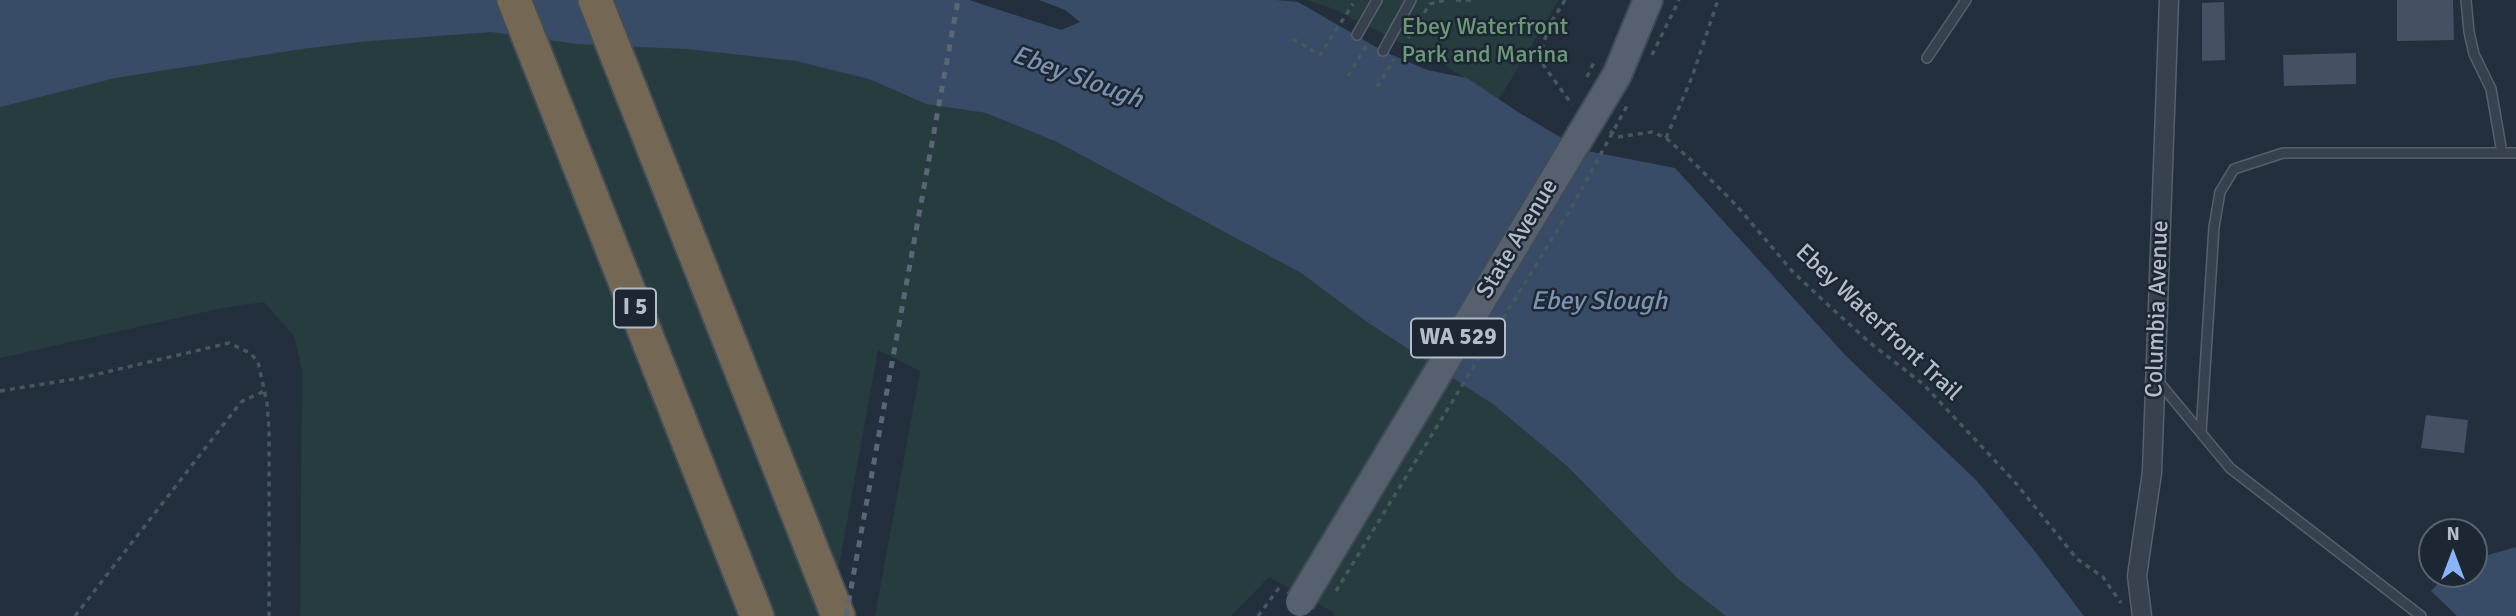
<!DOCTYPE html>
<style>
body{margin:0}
#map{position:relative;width:2516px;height:616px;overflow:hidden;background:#242f3e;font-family:Signika,sans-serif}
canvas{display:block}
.north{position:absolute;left:2418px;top:518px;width:70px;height:70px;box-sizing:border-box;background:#1d2633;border:2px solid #59626f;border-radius:50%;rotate:0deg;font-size:19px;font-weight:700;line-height:28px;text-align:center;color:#b4bcc9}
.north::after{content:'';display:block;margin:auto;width:24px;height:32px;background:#8ab4f8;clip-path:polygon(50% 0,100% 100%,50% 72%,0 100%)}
</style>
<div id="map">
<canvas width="2516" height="616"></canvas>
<div class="north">N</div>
</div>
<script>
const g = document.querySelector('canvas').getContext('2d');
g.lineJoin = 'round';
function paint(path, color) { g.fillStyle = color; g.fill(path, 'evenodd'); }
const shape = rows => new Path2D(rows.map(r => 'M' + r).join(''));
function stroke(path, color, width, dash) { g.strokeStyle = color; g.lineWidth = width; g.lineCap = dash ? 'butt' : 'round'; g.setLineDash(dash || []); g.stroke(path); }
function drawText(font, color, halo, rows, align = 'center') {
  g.font = font + ' Signika,sans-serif'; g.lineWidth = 5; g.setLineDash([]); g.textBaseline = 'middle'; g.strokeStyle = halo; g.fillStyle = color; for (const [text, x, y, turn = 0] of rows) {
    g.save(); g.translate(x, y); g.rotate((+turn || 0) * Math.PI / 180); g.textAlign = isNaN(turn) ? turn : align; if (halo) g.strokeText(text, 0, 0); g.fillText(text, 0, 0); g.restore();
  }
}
paint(shape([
 [1306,0,1559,0,1498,101,1440,62,1331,8],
 [380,17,758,42,869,79,926,104,986,113,1057,142,1301,273,1367,322,1494,405,1568,467,1678,579,1726,616,1333,616,1333,612,1269,577,1231,616,875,616,920,371,878,350,830,616,300,616,302,370,294,336,264,302,218,309,0,358,0,84]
]), '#263c3f');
paint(shape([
 [0,0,1276,0,1298,2,1383,51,1427,70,1467,78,1518,112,1582,150,1675,168,1847,357,1977,481,2033,549,2084,616,1726,616,1678,579,1568,467,1494,405,1367,322,1301,273,1057,142,986,113,926,104,869,79,796,61,687,49,577,44,491,32,358,42,295,50,115,78,0,107],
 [2516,547,2516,616,2457,616,2431,591,2447,574,2474,574,2474,559]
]), '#394c67');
paint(shape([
 [969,0,1039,0,1065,10,1080,22,1061,30]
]), '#242f3e');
paint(shape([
 [2397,0,2453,0,2454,40,2397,41],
 [2224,2,2225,60,2202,61,2202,3],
 [2356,53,2356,84,2284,86,2283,55],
 [2426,415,2468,420,2464,453,2421,448]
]), '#455162');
const service = shape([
 [2466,0,2469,32,2474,54,2491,89,2502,153],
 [1357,35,1377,0],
 [1383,51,1411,0],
 [1927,58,1966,0],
 [2158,381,2201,433],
 [2421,616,2230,468,2201,433,2214,227,2220,192,2234,169,2283,153,2516,153]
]);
const minor = shape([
 [2142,616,2137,576,2152,472,2169,0]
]);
const primary = shape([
 [1617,75,1648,0]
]);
const motorway = shape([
 [514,0,757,616],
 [595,0,838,616]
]);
stroke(service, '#565f6c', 12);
stroke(minor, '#565f6c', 21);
stroke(primary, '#414a57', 32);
stroke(motorway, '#434c59', 37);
stroke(shape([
 [1456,0,1472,0],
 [1565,0,1550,24,1540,54,1544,66,1568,99,1573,104],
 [1408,38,1430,4,1445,0],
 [1293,39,1320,55,1353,4],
 [1652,55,1679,0],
 [1348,76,1366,46],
 [1377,87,1394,59],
 [1610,131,1618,137,1652,132,1666,138,1691,160,1737,206,1793,272,1826,303,1869,342,1923,384,2014,481,2077,559,2103,577,2121,603],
 [1666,138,1692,77,1718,0],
 [0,391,81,378,229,343,250,353,258,362,267,403,269,429,269,616],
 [75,616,241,402,264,391],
 [1258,616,1279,588]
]), '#44595c', 3.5, [5, 5]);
stroke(service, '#38414e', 9);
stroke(minor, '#38414e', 18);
stroke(primary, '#56606e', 28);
stroke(motorway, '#746855', 33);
stroke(shape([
 [846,616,958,0]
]), '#5a6575', 5, [7, 7]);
const primaryBridge = shape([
 [1300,602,1617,75]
]);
stroke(primaryBridge, '#414a57', 32, []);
stroke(shape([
 [1587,77,1594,62],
 [1336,591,1574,203,1627,106]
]), '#44595c', 3.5, [5, 5]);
stroke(primaryBridge, '#56606e', 28);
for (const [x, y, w] of [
 [635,308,42],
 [1458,338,94]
]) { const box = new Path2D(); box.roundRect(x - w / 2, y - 19.5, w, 39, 5); g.fillStyle = '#1d2633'; g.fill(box); stroke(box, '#b4bcc9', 2); }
drawText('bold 23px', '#b4bcc9', null, [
 ["I 5",635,308],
 ["WA 529",1458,338]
]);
drawText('24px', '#6b9a76', '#1d2633', [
 ["Ebey Waterfront",1485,28],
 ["Park and Marina",1485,56]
]);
drawText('24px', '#b4bcc9', '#1d2633', [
 ["State Avenue",1518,239,-59],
 ["Columbia Avenue",2158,309,-88],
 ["Ebey Waterfront Trail",1878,323,43]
]);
drawText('italic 26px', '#7c92b1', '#1d2633', [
 ["Ebey Slough",1077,78,20],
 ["Ebey Slough",1599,302]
]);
</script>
